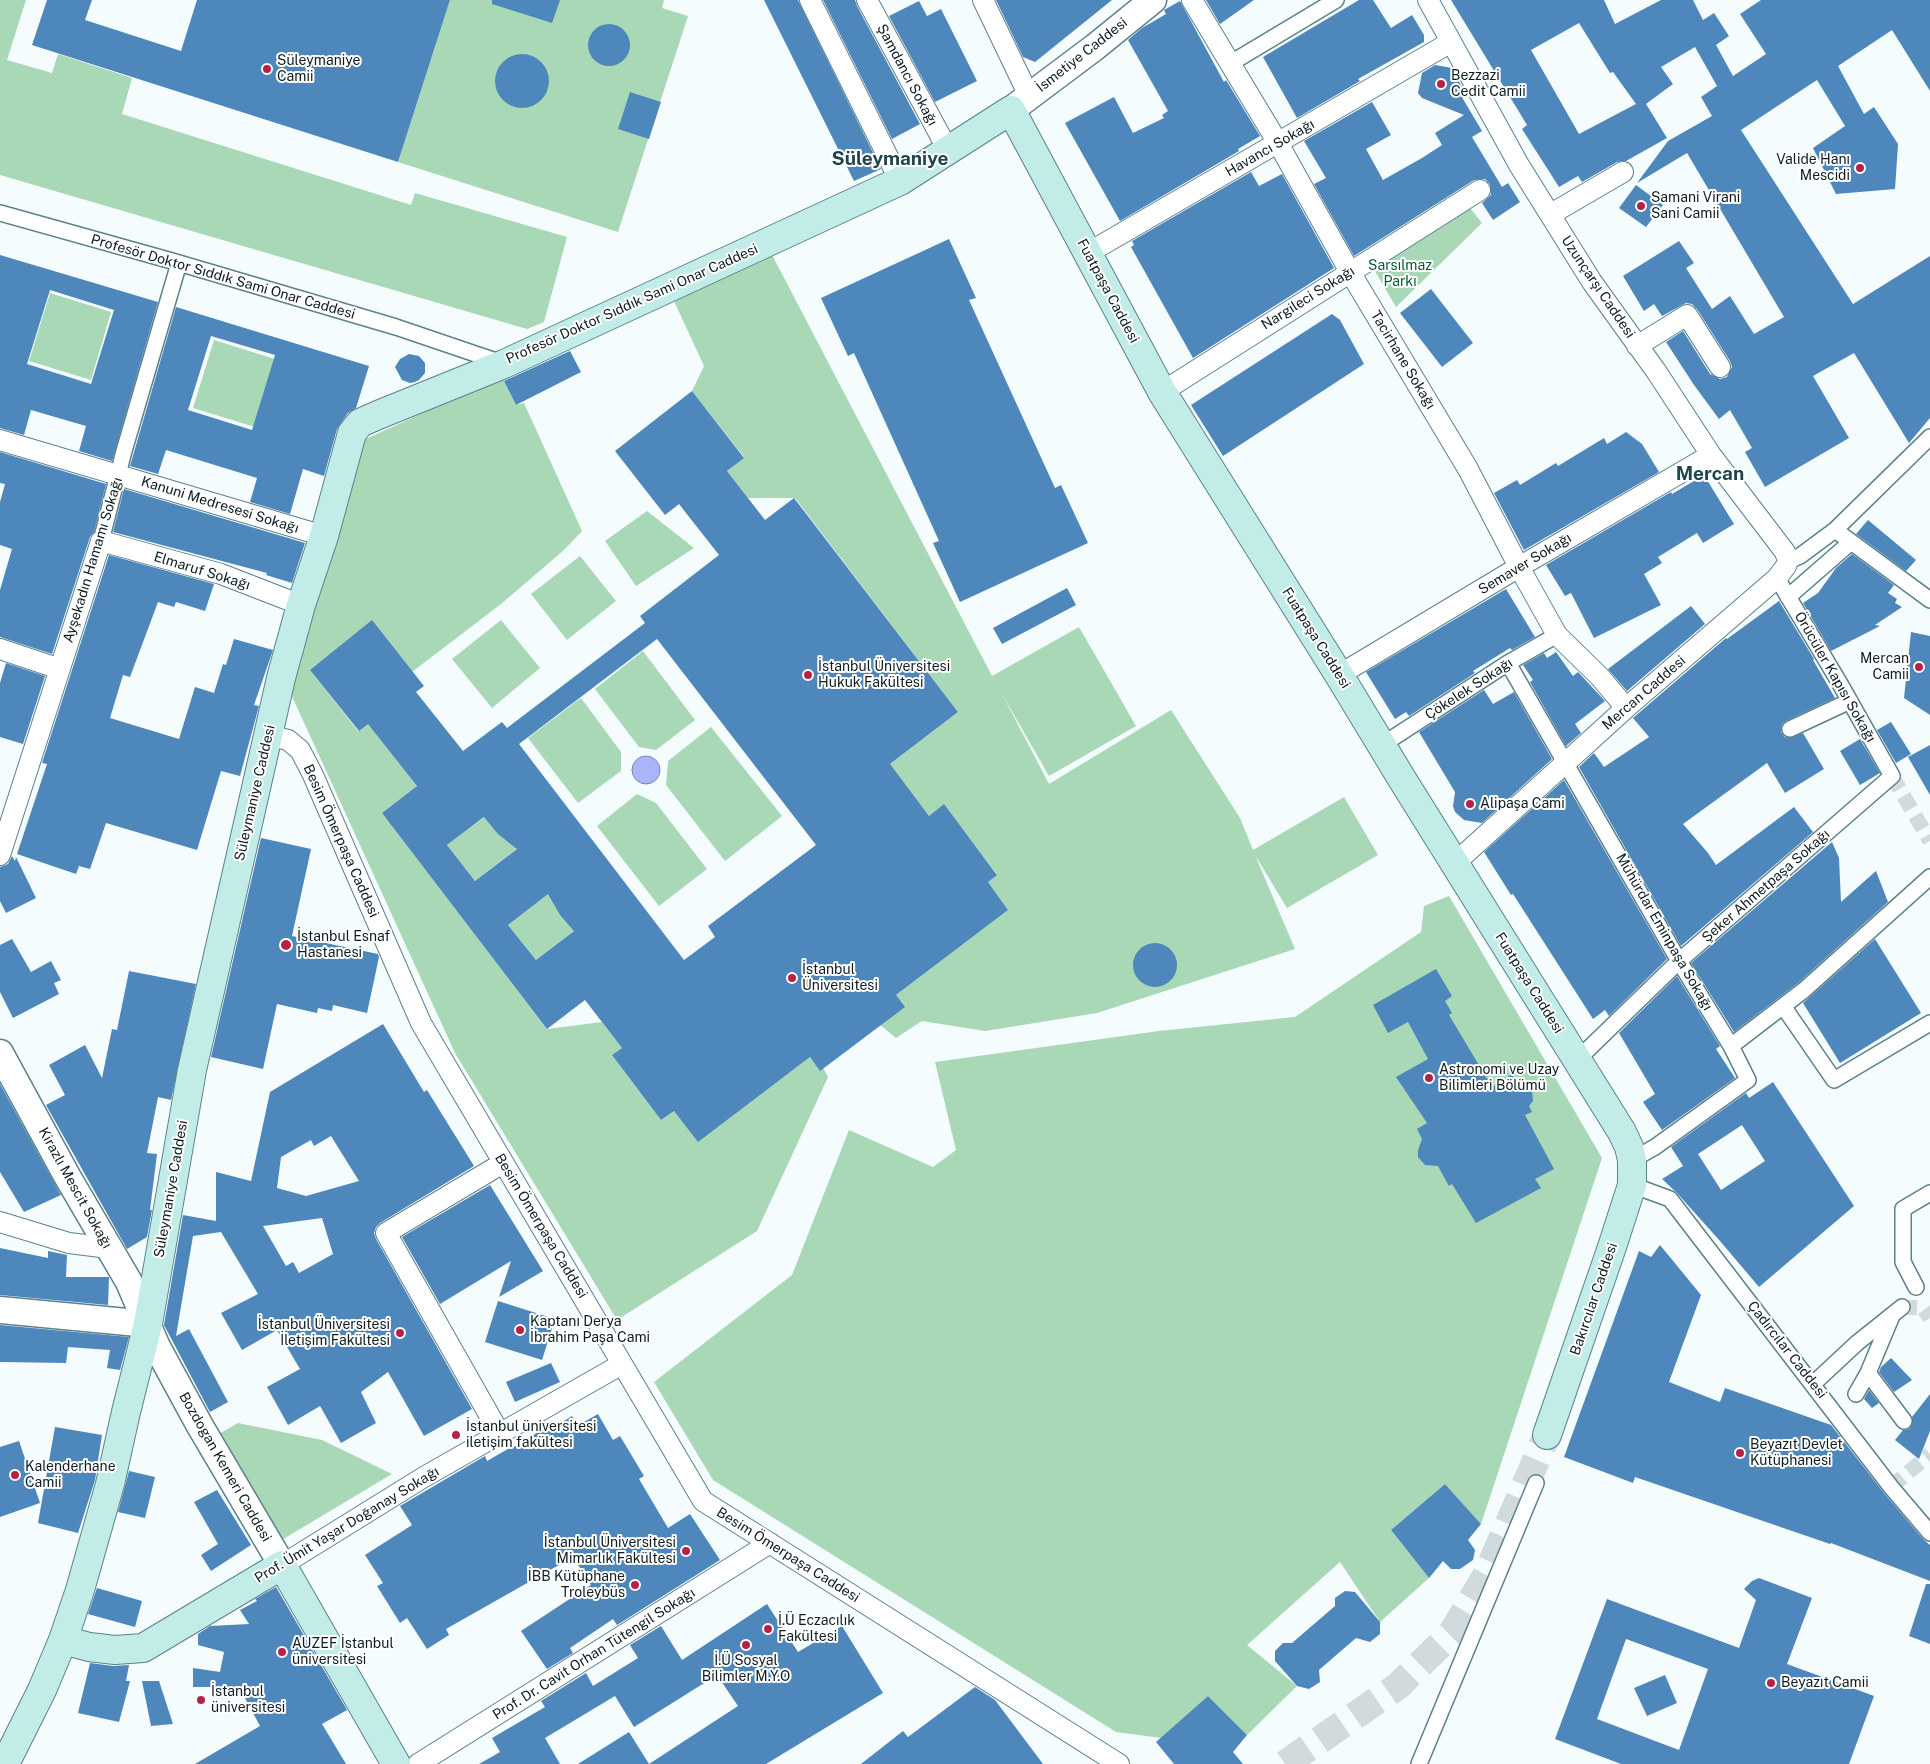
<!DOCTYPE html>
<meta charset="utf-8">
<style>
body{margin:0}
canvas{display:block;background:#f4fcfe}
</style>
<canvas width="1930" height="1764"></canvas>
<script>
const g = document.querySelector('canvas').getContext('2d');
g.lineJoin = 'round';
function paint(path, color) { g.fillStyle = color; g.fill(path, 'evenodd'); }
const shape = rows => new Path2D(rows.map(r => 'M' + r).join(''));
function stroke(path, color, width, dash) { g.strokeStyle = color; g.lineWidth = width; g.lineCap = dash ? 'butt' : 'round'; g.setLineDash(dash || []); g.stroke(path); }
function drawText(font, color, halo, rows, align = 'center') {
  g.font = font + ' "Public Sans",sans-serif'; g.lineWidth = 4; g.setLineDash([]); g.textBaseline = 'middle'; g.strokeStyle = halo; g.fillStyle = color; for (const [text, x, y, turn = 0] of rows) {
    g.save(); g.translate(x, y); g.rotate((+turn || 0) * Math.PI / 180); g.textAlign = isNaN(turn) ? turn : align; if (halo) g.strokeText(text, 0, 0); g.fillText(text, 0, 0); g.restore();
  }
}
paint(shape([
 [0,0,26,0,7,60,52,73,58,54,132,78,122,114,411,205,415,193,567,237,544,322,527,329,0,175],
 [450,0,664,0,662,8,688,16,618,232,398,162],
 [1470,208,1482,223,1396,307,1372,266],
 [770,251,992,676,1079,627,1136,726,1049,776,1002,694,1049,784,1171,710,1240,818,1253,850,1344,797,1378,855,1287,908,1255,855,1295,949,1097,1013,985,1031,922,1021,896,1038,879,1024,896,995,1008,910,988,882,997,874,944,805,929,816,889,765,958,712,795,498,748,498,727,471,744,457,692,391,704,366,674,301,680,291],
 [50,293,111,312,91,380,29,361],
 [214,340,275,359,255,427,193,408],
 [502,377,516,405,524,403,582,531,564,550,501,604,412,672,372,621,310,670,358,731,368,723,417,786,382,813,547,1029,602,1022,622,1048,612,1055,661,1120,674,1111,698,1141,810,1057,820,1070,819,1060,828,1077,757,1231,617,1320,455,1053,285,681,359,442],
 [647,511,694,548,636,586,605,541],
 [580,556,616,601,567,640,531,594],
 [501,620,540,668,492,708,452,659],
 [643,651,695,720,656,750,639,747,595,689],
 [581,698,621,752,621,771,578,803,528,738],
 [711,727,782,816,725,861,666,785,668,761],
 [637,794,656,803,707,869,659,906,597,826],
 [501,805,528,840,475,881,447,845],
 [561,883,557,909,560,915,565,919,589,919,536,960,508,925],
 [1449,896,1602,1158,1481,1524,1445,1484,1391,1530,1429,1578,1380,1622,1340,1562,1247,1645,1297,1686,1247,1735,1208,1696,1161,1738,1116,1732,713,1480,654,1382,792,1275,849,1130,933,1167,956,1150,935,1062,1159,1031,1295,1017,1421,932,1424,906],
 [238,1423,322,1440,392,1474,275,1544,212,1438]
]), '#a9d8b6');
const water = shape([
 '632 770a14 14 0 1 1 28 0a14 14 0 1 1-28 0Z'
]);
paint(water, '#abb3f9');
stroke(water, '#7c86b8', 1);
paint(shape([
 [47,0,92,0,85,20,181,51,197,0,450,0,398,162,32,45],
 [492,0,560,0,552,23,492,4],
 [764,0,798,0,881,169,854,181],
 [823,0,855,0,857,6,920,124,892,139],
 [996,0,1112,0,1035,62,1023,57],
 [1206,0,1254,0,1220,24],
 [1359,0,1373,0,1391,28,1412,15,1424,35,1424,42,1358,79,1360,81,1297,118,1263,57],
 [1451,0,1604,0,1615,24,1661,0,1693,0,1703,20,1714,13,1729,36,1716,45,1733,76,1766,54,1740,14,1761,0,1930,0,1930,91,1892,30,1838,66,1864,114,1874,107,1898,144,1895,189,1836,194,1813,148,1845,126,1817,80,1741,130,1853,304,1930,256,1930,418,1909,443,1854,353,1813,376,1849,438,1765,487,1745,452,1752,448,1730,410,1719,419,1694,385,1666,342,1683,331,1710,374,1720,379,1727,377,1732,367,1730,361,1697,309,1692,304,1686,303,1662,316,1654,304,1644,311,1623,276,1679,241,1694,263,1686,268,1712,309,1730,296,1754,334,1784,317,1687,153,1637,183,1668,141,1712,116,1701,97,1717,86,1695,47,1661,67,1673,84,1646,104,1667,138,1626,161,1617,162,1582,182,1578,176,1559,187,1522,129,1527,125],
 [1579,23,1610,73,1613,72,1636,104,1579,134,1531,50],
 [919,1,927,16,941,9,977,81,935,102,889,16],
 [1180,1,1224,82,1226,80,1260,136,1238,149,1239,151,1120,221,1065,123,1114,97,1133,133,1164,118,1162,115,1168,111,1128,40,1142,28,1166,14,1164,10],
 '588 45a21 21 0 1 1 42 0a21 21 0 1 1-42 0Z',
 '495 81a27 27 0 1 1 54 0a27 27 0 1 1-54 0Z',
 [1435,65,1452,68,1462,87,1463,99,1482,131,1472,137,1502,187,1508,183,1520,202,1493,220,1482,203,1491,195,1490,184,1485,179,1474,180,1354,256,1314,184,1326,178,1304,141,1372,102,1391,135,1366,149,1383,180,1422,158,1442,145,1435,133,1464,115,1422,98,1418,93,1422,73],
 [630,92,661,102,649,139,618,129],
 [1251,172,1259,186,1282,174,1334,268,1193,358,1131,247,1134,245,1132,241],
 [1636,185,1663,205,1646,227,1619,208],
 [949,239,976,298,969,300,1055,488,1061,485,1088,543,960,602,933,543,939,541,854,353,848,356,821,298],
 [0,255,158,302,112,461,79,451,86,426,31,410,24,435,0,428],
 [50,290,114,310,91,384,27,364],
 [1431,289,1473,343,1442,367,1400,313],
 [176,307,369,366,356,408,348,413,337,429,324,476,303,469,290,514,250,502,257,478,166,450,158,474,130,466],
 [211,336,275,355,252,430,188,410],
 [1332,314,1340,320,1364,364,1223,456,1191,405],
 [570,351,581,372,516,405,504,381],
 [409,354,419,356,425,363,425,373,419,380,415,382,410,383,402,380,395,367,400,359],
 [692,391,744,458,727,471,765,520,794,498,958,712,890,764,929,816,944,804,997,875,988,882,1008,910,896,995,905,1007,820,1071,810,1057,698,1142,674,1111,661,1120,612,1055,622,1048,585,1000,547,1029,382,813,417,786,368,724,359,731,310,670,372,620,424,686,416,692,463,751,502,722,507,728,645,623,640,616,719,555,679,504,665,515,615,451],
 [657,639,816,845,708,926,715,937,684,960,519,744],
 [484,817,498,834,517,849,475,881,447,845],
 [548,894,560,915,574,931,536,960,508,925],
 [1626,432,1642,444,1659,472,1524,550,1494,493,1517,480,1520,485,1556,463,1558,466,1604,438,1607,444],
 [0,452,106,484,94,532,90,537,52,654,0,637,0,590,12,549,0,545,0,502,5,484,0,483],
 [1704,475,1734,524,1703,543,1697,533,1658,557,1662,563,1644,574,1661,605,1594,638,1571,593,1565,596,1546,565,1671,492,1672,494],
 [124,489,305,543,292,583,266,575,267,573,113,532],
 [1868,520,1916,560,1906,571,1856,534],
 [1852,554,1894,585,1888,593,1897,599,1895,603,1902,607,1875,625,1880,626,1831,651,1803,603,1818,593,1836,568],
 [109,555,214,584,205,611,176,602,174,607,158,602,130,677,123,675,110,718,179,739,195,687,214,693,223,664,226,665,234,639,273,650,254,705,259,706,240,776,221,771,197,850,106,823,90,869,79,866,76,874,17,854,47,764,42,763],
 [1067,588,1076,605,1002,644,993,628],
 [1506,589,1535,637,1512,650,1510,648,1473,671,1475,673,1409,716,1406,712,1395,719,1366,672],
 [1779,601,1814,659,1813,660,1835,698,1786,721,1782,724,1781,732,1785,737,1790,738,1803,733,1824,769,1785,793,1767,763,1683,824,1708,853,1716,865,1794,807,1813,832,1681,946,1579,767,1594,753,1604,767,1649,737,1633,718,1726,638,1727,639],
 [1691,606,1705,624,1627,691,1608,669],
 [1911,632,1930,636,1930,715,1904,698],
 [1556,652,1573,676,1578,672,1605,701,1575,724,1581,733,1566,746,1530,682,1533,680,1523,665,1544,653,1547,658],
 [6,663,45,676,23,744,0,737,0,683],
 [1484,690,1493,704,1514,692,1552,759,1482,823,1464,820,1455,812,1453,806,1455,792,1419,732],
 [1891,722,1911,754,1896,763,1877,730],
 [1860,739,1880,773,1860,785,1840,751],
 [1930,745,1930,795,1908,757],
 [1564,780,1667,959,1609,1016,1605,1010,1593,1019,1513,894,1511,895,1484,852],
 [261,838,311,849,292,936,378,954,379,957,367,1013,333,1005,332,1011,318,1008,317,1013,277,1004,263,1069,211,1057],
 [1832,842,1839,858,1841,902,1876,871,1888,902,1798,983,1734,1032,1691,963],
 [12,856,15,861,16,857,36,898,6,913,0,901,0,867,8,864],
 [12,939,31,972,51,961,61,980,54,983,59,994,13,1018,0,992,0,945],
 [1875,939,1921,1013,1840,1063,1803,1003],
 '1133 965a22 22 0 1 1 44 0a22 22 0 1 1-44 0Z',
 [1436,969,1452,996,1445,1001,1452,1013,1449,1015,1492,1087,1512,1074,1516,1080,1529,1086,1532,1090,1533,1101,1529,1106,1532,1112,1525,1115,1554,1169,1535,1179,1541,1188,1476,1223,1452,1184,1449,1186,1438,1166,1425,1165,1418,1157,1418,1150,1422,1139,1417,1129,1427,1123,1396,1077,1428,1059,1408,1022,1388,1033,1373,1005],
 [129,971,196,984,171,1100,158,1097,147,1153,157,1154,150,1210,152,1210,147,1237,127,1249,46,1105,65,1095,49,1065,85,1045,102,1078,112,1029,117,1030],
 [1677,976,1720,1046,1716,1049,1735,1078,1662,1130,1643,1102,1655,1094,1619,1033],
 [383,1024,424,1092,427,1090,474,1166,380,1223,376,1227,374,1233,376,1239,472,1409,424,1436,388,1372,361,1392,376,1423,341,1443,320,1406,288,1425,267,1387,300,1369,277,1330,242,1350,221,1313,258,1294,221,1232,193,1236,176,1336,189,1329,228,1402,210,1412,164,1325,183,1215,216,1221,216,1172,251,1181,270,1092],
 [331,1136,359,1181,306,1196,277,1188,281,1157,311,1140,314,1146],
 [322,1218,333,1254,299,1273,293,1262,286,1266,263,1226],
 [1773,1082,1854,1206,1759,1287,1720,1241,1677,1193,1662,1179,1683,1166,1671,1147,1746,1093,1749,1098],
 [1742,1125,1765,1161,1721,1190,1698,1154],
 [0,1084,61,1195,24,1212,0,1172],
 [490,1185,543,1271,499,1297,511,1261,440,1304,402,1237],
 [1660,1245,1701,1295,1669,1382,1720,1402,1725,1388,1831,1425,1884,1493,1923,1539,1930,1545,1930,1581,1831,1543,1830,1544,1635,1477,1633,1483,1564,1457,1639,1251,1651,1257],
 [0,1248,48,1258,48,1251,67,1255,66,1277,109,1277,108,1305,0,1295],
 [498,1301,555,1319,542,1360,485,1342],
 [0,1325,129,1337,120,1370,107,1368,110,1350,68,1347,66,1363,0,1362],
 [1891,1358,1912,1380,1894,1392,1879,1372,1881,1367],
 [551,1363,560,1382,515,1402,506,1382],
 [1869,1390,1879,1403,1872,1408,1864,1399],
 [1930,1394,1930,1431,1919,1459,1895,1440,1903,1430,1909,1429,1912,1425,1912,1417],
 [598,1414,613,1440,620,1436,644,1476,639,1479,668,1528,690,1514,720,1560,617,1625,613,1619,570,1648,573,1653,547,1669,521,1631,591,1585,573,1557,446,1629,449,1635,427,1649,407,1618,400,1623,377,1586,383,1583,365,1555,412,1525,400,1506,485,1456,487,1461,513,1446,514,1447,543,1429,545,1433,572,1416,577,1426],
 [55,1427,102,1435,95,1480,78,1533,38,1523],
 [19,1441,40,1503,0,1517,0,1447],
 [129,1471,155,1477,145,1518,118,1512],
 [1445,1484,1481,1524,1468,1540,1475,1550,1473,1560,1460,1569,1451,1569,1443,1561,1429,1578,1391,1530],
 [217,1490,251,1545,211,1571,201,1555,218,1544,194,1502],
 [1759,1578,1812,1598,1787,1664,1874,1696,1849,1764,1621,1764,1555,1739,1607,1599,1739,1648,1756,1600,1744,1589,1752,1581],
 [1626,1639,1708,1669,1679,1750,1597,1719],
 [1926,1584,1930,1584,1930,1644,1909,1636],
 [276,1587,347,1710,322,1724,346,1764,195,1764,260,1726,239,1687,193,1687,193,1668,220,1672,224,1652,198,1645,198,1634,210,1626,249,1624,240,1610,257,1601,255,1599],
 [97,1588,142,1601,135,1627,88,1614],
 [1345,1591,1355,1592,1380,1622,1380,1634,1370,1642,1356,1638,1319,1670,1320,1682,1309,1689,1297,1686,1275,1661,1275,1651,1283,1643,1292,1643,1335,1606,1335,1598],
 [767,1604,798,1652,842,1626,883,1693,766,1764,649,1764,738,1706,717,1675,634,1727,615,1696,545,1738,560,1764,479,1764,500,1752,492,1738,545,1707,541,1701,586,1673,593,1686,638,1658,630,1645,661,1626,682,1660],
 [90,1663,113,1666,129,1665,126,1681,130,1681,119,1722,78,1713],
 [1665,1675,1677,1703,1647,1716,1634,1688],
 [142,1681,159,1681,173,1724,151,1726],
 [975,1687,995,1700,1043,1764,861,1764,903,1731,908,1737],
 [1208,1696,1247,1735,1233,1752,1243,1764,1174,1764,1156,1742],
 [629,1732,649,1764,578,1764]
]), '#4d87bb');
stroke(shape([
 [1892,776,1930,841],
 [1902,1307,1923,1308,1930,1318],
 [1891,1487,1930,1454]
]), '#d1dbdd', 15, [15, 8]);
stroke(shape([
 [1285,1764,1398,1686,1452,1633,1487,1574,1547,1435]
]), '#d1dbdd', 28, [28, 14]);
const pedestrian = shape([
 [1231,63,1336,0],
 [0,213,172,261,396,327,502,363],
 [1835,530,1930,600],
 [101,541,124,451,179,263],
 [1788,561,1800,556,1835,530,1930,437],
 [1788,597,1851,542],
 [1508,663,1679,961,1731,1046,1748,1080,1655,1147,1632,1160],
 [1790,729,1850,701],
 [1382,745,1508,663,1557,635],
 [1783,1006,1834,1080,1930,1023],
 [1731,1046,1804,990,1930,877],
 [1577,1060,1679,961,1892,776,1839,682,1777,578],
 [1632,1185,1670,1199,1891,1487,1930,1533],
 [1916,1287,1903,1262,1903,1209,1930,1193],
 [1868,1373,1904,1421],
 [1813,1384,1857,1343,1902,1307],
 [1856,1394,1868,1373,1891,1318],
 [1419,1764,1536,1483]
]);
const minor = shape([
 [810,0,900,181],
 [867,0,948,150],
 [983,0,1029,96],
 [1192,0,1278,143,1350,272,1468,469,1519,567,1557,635,1600,677,1626,708],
 [1428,0,1519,165,1592,282,1656,371,1711,455,1785,552,1788,561,1786,566,1777,578,1626,708,1455,863],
 [1551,214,1623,172],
 [1088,253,1451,42],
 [1637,346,1687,315,1720,367],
 [1162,392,1480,190],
 [0,440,324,536],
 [0,649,60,669],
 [1339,675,1519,567,1711,455],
 [268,735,288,740,300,750,313,775,421,1023,703,1501,1119,1764],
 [0,855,101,541,221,574,301,605],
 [0,1222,69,1243,109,1248],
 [500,1434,386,1233,503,1163],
 [282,1565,424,1477,622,1364],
 [418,1764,770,1543]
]);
const tertiary = shape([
 [1011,110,1095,47,1153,0],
 [0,1053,67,1176,129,1282,157,1347,200,1426,282,1565],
 [0,1310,148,1324]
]);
const secondary = shape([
 [63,1640,89,1647,115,1650,143,1648,282,1565,396,1764],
 [5,1764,42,1690,63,1640,80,1590,110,1484,126,1412,148,1324,192,1070,281,678,301,605,324,536,352,433,360,423,378,415,504,364,900,181,1011,110,1162,392,1339,675,1402,779,1622,1132,1629,1147,1632,1160,1632,1185,1612,1247,1547,1435]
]);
stroke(pedestrian, '#5c818b', 18);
stroke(minor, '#5c818b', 22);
stroke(tertiary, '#5c818b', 29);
stroke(secondary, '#5c818b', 30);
stroke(pedestrian, '#fff', 15);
stroke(minor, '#fff', 20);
stroke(tertiary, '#fff', 26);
stroke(secondary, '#c1ece8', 28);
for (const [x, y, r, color] of [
 [267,69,5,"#b42248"],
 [1441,84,5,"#b42248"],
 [1860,168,5,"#b42248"],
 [1641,206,5,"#b42248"],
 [1919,667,5,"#b42248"],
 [808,675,5,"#b42248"],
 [1470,804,5,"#b42248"],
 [286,945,6,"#b42248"],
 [792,978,5,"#b42248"],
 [1429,1078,5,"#b42248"],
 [520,1330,5,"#b42248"],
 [400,1333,5,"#b42248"],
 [456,1435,5,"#b42248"],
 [1740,1453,5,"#b42248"],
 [15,1475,5,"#b42248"],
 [686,1551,5,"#b42248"],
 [635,1585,5,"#b42248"],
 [768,1629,5,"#b42248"],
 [746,1645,5,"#b42248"],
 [282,1652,5,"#b42248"],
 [1771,1683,5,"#b42248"],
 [201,1700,5,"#b42248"]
]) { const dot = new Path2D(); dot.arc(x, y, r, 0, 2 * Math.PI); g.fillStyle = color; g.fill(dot); stroke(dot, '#fff', 2); }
drawText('14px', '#0d1d21', '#fff', [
 ["İsmetiye Caddesi",1082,55,-38],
 ["Şamdancı Sokağı",907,75,62],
 ["Havancı Sokağı",1270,148,-30],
 ["Profesör Doktor Sıddık Sami Onar Caddesi",223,277,16],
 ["Uzunçarşı Caddesi",1598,287,56],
 ["Fuatpaşa Caddesi",1108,291,62],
 ["Nargileci Sokağı",1308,298,-32],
 ["Profesör Doktor Sıddık Sami Onar Caddesi",632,304,-24],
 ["Tacirhane Sokağı",1403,360,59],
 ["Kanuni Medresesi Sokağı",220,505,17],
 ["Ayşekadın Hamamı Sokağı",93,560,-73],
 ["Semaver Sokağı",1525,564,-31],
 ["Elmaruf Sokağı",202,571,17],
 ["Fuatpaşa Caddesi",1316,638,58],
 ["Örücüler Kapısı Sokağı",1835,677,60],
 ["Çökelek Sokağı",1469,689,-33],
 ["Mercan Caddesi",1644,693,-41],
 ["Süleymaniye Caddesi",255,793,-77],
 ["Besim Ömerpaşa Caddesi",341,841,66],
 ["Şeker Ahmetpaşa Sokağı",1766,886,-41],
 ["Mühürdar Eminpaşa Sokağı",1664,932,60],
 ["Fuatpaşa Caddesi",1529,983,58],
 ["Kirazlı Mescit Sokağı",75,1188,61],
 ["Süleymaniye Caddesi",171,1189,-80],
 ["Besim Ömerpaşa Caddesi",541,1226,59],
 ["Bakırcılar Caddesi",1594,1299,-71],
 ["Çadırcılar Caddesi",1787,1350,52],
 ["Bozdogan Kemeri Caddesi",225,1467,60],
 ["Prof. Ümit Yaşar Doğanay Sokağı",347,1525,-31],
 ["Besim Ömerpaşa Caddesi",788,1555,32],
 ["Prof. Dr. Cavit Orhan Tütengil Sokağı",594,1654,-32]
]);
drawText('14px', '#0d1d21', '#fff', [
 ["Süleymaniye",277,61],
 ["Camii",277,77],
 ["Bezzazi",1451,76],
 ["Cedit Camii",1451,92],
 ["Valide Hanı",1850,160,"right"],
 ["Mescidi",1850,176,"right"],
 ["Samani Virani",1651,198],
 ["Sani Camii",1651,214],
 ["Mercan",1909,659,"right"],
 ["Camii",1909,675,"right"],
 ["İstanbul Üniversitesi",818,667],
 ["Hukuk Fakültesi",818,683],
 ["Alipaşa Cami",1480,804],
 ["İstanbul Esnaf",297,937],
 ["Hastanesi",297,953],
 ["İstanbul",802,970],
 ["Üniversitesi",802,986],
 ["Astronomi ve Uzay",1439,1070],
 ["Bilimleri Bölümü",1439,1086],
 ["Kaptanı Derya",530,1322],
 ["İbrahim Paşa Cami",530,1338],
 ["İstanbul Üniversitesi",390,1325,"right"],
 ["İletişim Fakültesi",390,1341,"right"],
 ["İstanbul üniversitesi",466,1427],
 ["iletişim fakültesi",466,1443],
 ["Beyazıt Devlet",1750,1445],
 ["Kütüphanesi",1750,1461],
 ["Kalenderhane",25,1467],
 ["Camii",25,1483],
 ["İstanbul Üniversitesi",676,1543,"right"],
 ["Mimarlık Fakültesi",676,1559,"right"],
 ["İBB Kütüphane",625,1577,"right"],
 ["Troleybüs",625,1593,"right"],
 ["İ.Ü Eczacılık",778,1621],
 ["Fakültesi",778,1637],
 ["AUZEF İstanbul",292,1644],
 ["üniversitesi",292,1660],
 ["İ.Ü Sosyal",746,1661,"center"],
 ["Bilimler M.Y.O",746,1677,"center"],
 ["Beyazıt Camii",1781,1683],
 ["İstanbul",211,1692],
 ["üniversitesi",211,1708]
], 'left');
drawText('14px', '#065c30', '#fff', [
 ["Sarsılmaz",1400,266],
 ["Parkı",1400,282]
]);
drawText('bold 19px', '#1f444d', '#fff', [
 ["Süleymaniye",890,159],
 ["Mercan",1710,474]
]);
</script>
